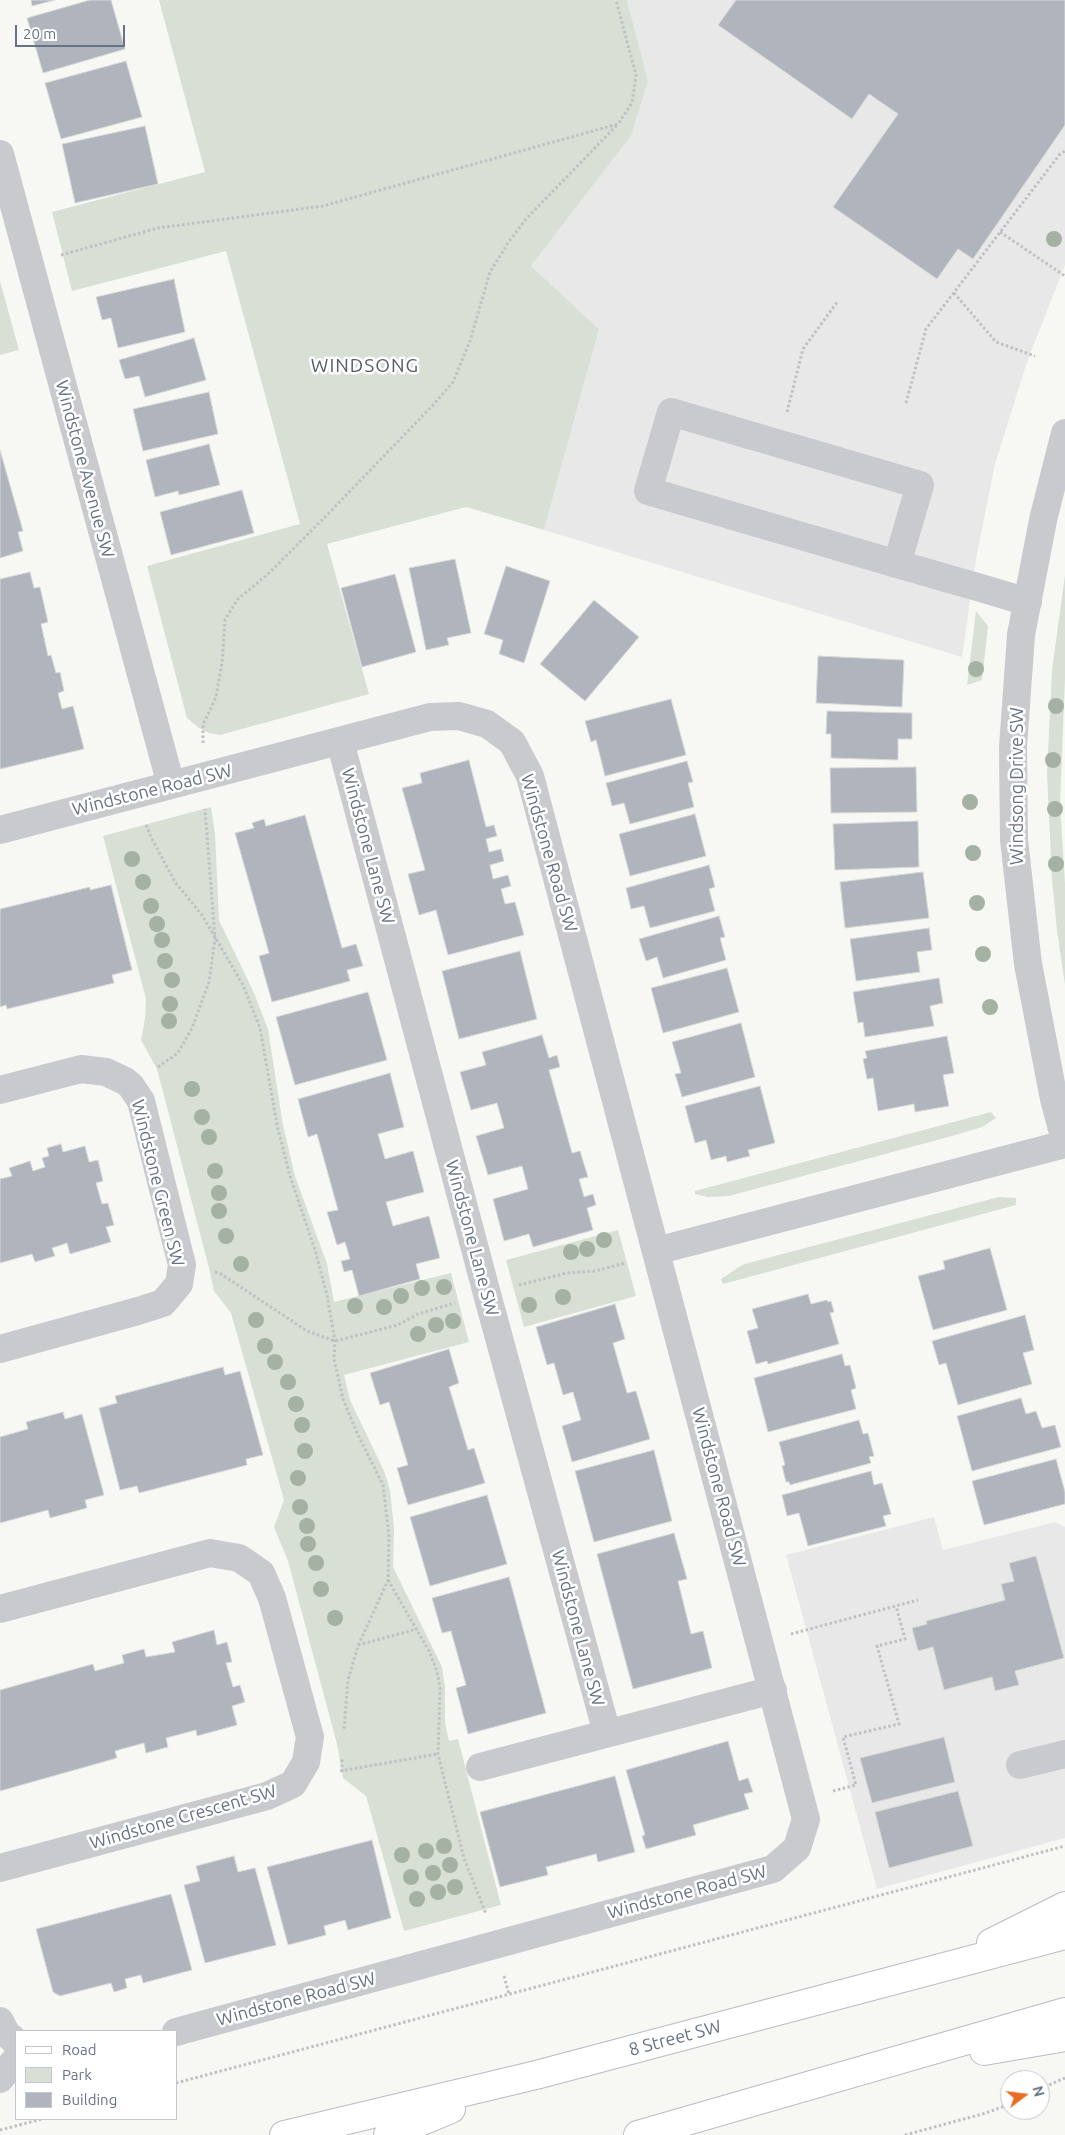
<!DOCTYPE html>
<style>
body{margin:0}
#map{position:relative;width:1065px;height:2135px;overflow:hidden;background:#f7f8f4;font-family:Ubuntu,sans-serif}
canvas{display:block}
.legend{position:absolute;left:15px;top:2030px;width:162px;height:90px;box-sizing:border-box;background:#fff;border:1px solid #c2c7cf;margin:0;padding:6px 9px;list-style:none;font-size:15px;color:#667386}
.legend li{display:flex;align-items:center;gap:10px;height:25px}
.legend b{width:25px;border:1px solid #c2c7cf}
.north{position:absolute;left:1000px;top:2070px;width:50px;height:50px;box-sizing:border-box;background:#fff;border:1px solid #c2c7cf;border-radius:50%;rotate:75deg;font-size:14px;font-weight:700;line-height:20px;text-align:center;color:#667386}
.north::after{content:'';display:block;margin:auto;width:18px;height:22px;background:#e76d25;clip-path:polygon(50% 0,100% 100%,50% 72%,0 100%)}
.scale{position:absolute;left:15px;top:25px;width:110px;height:22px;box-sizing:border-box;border:2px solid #667386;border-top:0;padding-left:6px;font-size:15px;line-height:18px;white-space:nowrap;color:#667386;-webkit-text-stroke:4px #fff;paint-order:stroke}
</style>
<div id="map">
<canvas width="1065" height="2135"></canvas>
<ul class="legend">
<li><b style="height:6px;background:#fff"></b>Road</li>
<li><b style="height:14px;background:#d8dfd5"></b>Park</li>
<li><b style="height:14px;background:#b0b5bd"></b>Building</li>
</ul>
<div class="north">N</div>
<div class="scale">20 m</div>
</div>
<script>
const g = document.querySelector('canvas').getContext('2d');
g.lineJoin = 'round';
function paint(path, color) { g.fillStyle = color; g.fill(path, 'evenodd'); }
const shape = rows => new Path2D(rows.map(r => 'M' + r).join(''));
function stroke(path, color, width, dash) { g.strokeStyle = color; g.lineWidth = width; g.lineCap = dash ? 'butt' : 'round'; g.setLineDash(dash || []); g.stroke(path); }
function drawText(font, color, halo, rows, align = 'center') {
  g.font = font + ' Ubuntu,sans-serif'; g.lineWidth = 5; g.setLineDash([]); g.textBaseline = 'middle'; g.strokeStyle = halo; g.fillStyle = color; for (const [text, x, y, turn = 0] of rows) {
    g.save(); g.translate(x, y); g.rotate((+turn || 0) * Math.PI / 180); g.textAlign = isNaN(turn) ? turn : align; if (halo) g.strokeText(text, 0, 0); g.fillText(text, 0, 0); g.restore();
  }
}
paint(shape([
 [627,0,1065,0,1065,265,1027,362,995,464,976,559,962,657,544,530,599,329,531,266,631,136,648,81],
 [934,1517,943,1550,1055,1522,1065,1527,1065,1838,877,1889,786,1555]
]), '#e8e8e8');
paint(shape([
 [159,0,627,0,648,81,631,136,531,266,599,329,544,530,466,507,327,544,369,694,220,735,209,733,199,728,187,718,147,566,300,524,226,251,72,291,52,212,205,172],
 [0,281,19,350,0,355],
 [1065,575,1065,678,1060,805,1065,883,1065,985,1057,931,1052,879,1047,774,1052,670],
 [976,611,988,626,982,680,967,685],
 [211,807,215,834,219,920,254,993,268,1029,283,1125,295,1176,327,1264,334,1302,451,1273,469,1342,344,1375,350,1400,384,1471,390,1490,394,1528,393,1567,442,1667,445,1687,445,1723,449,1741,458,1739,501,1905,404,1931,366,1796,343,1778,337,1744,288,1561,274,1527,284,1500,231,1313,214,1291,209,1268,157,1069,141,1040,145,1019,146,999,103,836],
 [991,1112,996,1118,982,1127,952,1136,729,1196,708,1197,695,1194,695,1191],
 [999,1197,1016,1198,1016,1205,723,1284,721,1279,742,1265,752,1262],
 [618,1230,636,1296,524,1327,506,1260]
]), '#d8dfd5');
const building = shape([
 [31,0,55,0,32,6,31,0],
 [90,0,111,0,125,49,43,73,27,18,90,0],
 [736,0,1065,0,1065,125,973,259,958,249,937,279,833,207,898,114,869,94,852,119,718,25,736,0],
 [126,61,142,117,61,139,45,83,126,61],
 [145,126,158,184,75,203,62,144,145,126],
 [174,279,185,332,118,348,111,318,102,320,96,297,174,279],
 [194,338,206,380,145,397,139,376,125,379,119,360,194,338],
 [209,392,218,434,143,451,133,409,209,392],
 [209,444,220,485,179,495,178,491,155,497,146,460,209,444],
 [0,450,23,531,18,532,23,551,0,558,0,450],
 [242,490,254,533,171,555,160,512,242,490],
 [455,559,471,633,447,638,449,645,426,650,409,568,455,559],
 [506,566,550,581,524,663,499,654,503,640,484,634,506,566],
 [30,572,34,588,40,587,48,622,41,624,48,656,51,655,56,673,60,672,64,691,58,693,62,709,73,706,84,749,0,769,0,579,30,572],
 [395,574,416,652,362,667,341,588,395,574],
 [594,600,639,637,585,701,540,664,594,600],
 [818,656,904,660,902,707,816,703,818,656],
 [671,699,686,755,605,776,596,740,591,742,585,721,671,699],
 [827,711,912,713,912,739,898,739,898,760,831,758,831,734,826,734,827,711],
 [469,760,486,827,494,825,497,836,486,839,489,852,501,849,504,861,490,865,493,879,508,875,511,886,501,889,505,904,515,902,524,935,448,955,436,910,419,915,408,874,425,870,402,788,422,783,420,773,469,760],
 [687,761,693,782,688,783,694,807,630,824,624,803,612,806,606,783,687,761],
 [916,767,917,812,831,813,830,768,916,767],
 [695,814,706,856,630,876,619,834,695,814],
 [305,815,342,948,356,944,363,966,347,970,350,981,272,1002,259,956,269,953,235,833,254,828,252,823,264,819,266,826,305,815],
 [918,821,919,867,835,870,833,824,918,821],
 [709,865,715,887,709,889,715,911,650,928,644,906,631,909,626,888,709,865],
 [923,872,929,918,845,928,840,882,923,872],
 [111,885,132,970,112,975,114,983,7,1009,6,1005,0,1007,0,909,90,887,90,890,111,885],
 [719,916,725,937,720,938,726,960,663,978,657,957,646,961,639,939,719,916],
 [929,928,932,950,917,952,920,972,856,981,850,939,929,928],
 [520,951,537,1019,459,1039,442,971,520,951],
 [727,968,739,1012,663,1033,651,988,727,968],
 [939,978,943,1003,930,1006,934,1026,865,1037,863,1022,858,1023,853,992,939,978],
 [368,992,387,1060,295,1085,276,1017,368,992],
 [741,1023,755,1077,682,1097,675,1074,681,1073,672,1042,741,1023],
 [542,1035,549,1058,557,1055,560,1067,549,1070,572,1153,580,1151,588,1177,579,1179,584,1197,593,1194,596,1205,587,1208,593,1230,533,1247,529,1234,504,1241,493,1199,528,1189,522,1166,488,1175,476,1136,504,1128,497,1103,471,1110,460,1072,486,1065,482,1052,542,1035],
 [947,1036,954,1073,943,1075,949,1106,915,1112,914,1104,878,1111,873,1078,867,1079,863,1059,867,1058,865,1051,947,1036],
 [390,1073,404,1127,378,1134,385,1159,413,1151,424,1192,386,1202,393,1226,429,1216,440,1258,416,1264,420,1279,359,1296,352,1270,344,1272,341,1261,350,1259,345,1242,337,1245,327,1212,338,1210,317,1134,308,1137,298,1099,390,1073],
 [760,1086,775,1143,748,1150,750,1156,727,1162,726,1156,711,1160,706,1140,695,1143,685,1106,760,1086],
 [61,1144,63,1152,85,1146,89,1162,98,1160,103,1181,96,1183,102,1204,108,1203,114,1225,106,1227,111,1242,70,1254,67,1243,52,1248,55,1256,35,1262,32,1254,0,1263,0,1179,12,1176,9,1168,30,1161,33,1171,45,1167,42,1158,49,1156,47,1148,61,1144],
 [990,1248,1007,1310,933,1330,918,1276,945,1269,943,1261,990,1248],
 [808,1294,811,1304,827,1300,828,1302,831,1301,834,1312,830,1313,839,1344,768,1364,767,1361,756,1364,747,1331,758,1328,752,1309,808,1294],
 [615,1304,625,1339,613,1343,627,1393,636,1391,650,1439,572,1462,562,1426,581,1420,573,1392,563,1395,554,1363,547,1365,536,1327,615,1304],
 [1025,1315,1034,1350,1023,1353,1032,1384,958,1405,946,1363,939,1365,932,1341,1025,1315],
 [449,1349,459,1383,449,1387,468,1450,474,1448,485,1483,408,1505,397,1468,408,1465,389,1402,380,1405,370,1373,449,1349],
 [842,1354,845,1366,850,1365,856,1388,851,1390,856,1409,768,1432,754,1378,842,1354],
 [223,1367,225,1375,240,1371,263,1455,246,1459,247,1465,139,1493,137,1486,120,1490,99,1408,117,1403,115,1396,223,1367],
 [1021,1398,1026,1414,1036,1411,1042,1428,1055,1425,1061,1447,972,1471,957,1416,1021,1398],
 [63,1412,65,1419,82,1414,104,1495,85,1500,87,1508,50,1518,48,1510,0,1523,0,1437,28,1429,26,1422,63,1412],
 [859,1420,863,1434,868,1433,874,1456,869,1457,871,1463,790,1485,789,1482,786,1482,782,1466,785,1465,779,1442,859,1420],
 [654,1450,672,1521,594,1542,575,1471,654,1450],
 [1056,1459,1065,1492,1065,1504,984,1525,972,1481,1056,1459],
 [871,1471,874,1485,882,1483,891,1514,883,1516,886,1526,808,1546,799,1513,787,1516,782,1495,871,1471],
 [487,1495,507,1564,430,1586,410,1517,487,1495],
 [674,1533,687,1579,678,1581,691,1634,703,1631,712,1668,633,1689,597,1554,674,1533],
 [1036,1556,1064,1658,1015,1671,1019,1685,995,1691,992,1677,944,1690,933,1647,918,1651,912,1628,927,1624,926,1621,1005,1600,1001,1584,1014,1581,1009,1563,1036,1556],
 [509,1577,546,1713,468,1734,456,1688,466,1685,451,1631,442,1633,432,1598,509,1577],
 [214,1630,217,1645,227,1642,232,1662,226,1663,233,1687,240,1685,245,1702,232,1706,237,1725,197,1736,196,1730,166,1738,168,1747,146,1753,144,1743,115,1751,117,1758,0,1791,0,1690,93,1664,95,1671,124,1663,122,1655,144,1649,146,1657,175,1652,172,1642,214,1630],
 [944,1737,955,1782,872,1803,860,1758,944,1737],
 [728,1741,739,1781,748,1778,753,1792,744,1794,749,1809,693,1825,696,1835,646,1849,642,1836,645,1835,626,1770,728,1741],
 [615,1776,635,1852,598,1862,596,1854,546,1867,548,1875,500,1887,480,1812,615,1776],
 [958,1791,973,1846,889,1868,875,1812,958,1791],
 [372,1840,391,1918,348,1930,345,1920,324,1926,326,1935,288,1945,267,1867,372,1840],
 [234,1856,238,1872,255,1868,276,1945,205,1963,184,1885,200,1881,196,1866,234,1856],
 [171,1894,192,1970,143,1983,141,1975,125,1979,127,1988,114,1992,111,1983,60,1996,53,1992,36,1929,171,1894]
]);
paint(building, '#b0b5bd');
stroke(building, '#d9d9d7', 1);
const major = shape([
 [991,1943,1065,1906],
 [984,2051,1065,2037],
 [284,2135,536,2075,1065,1935],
 [388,2135,451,2109],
 [638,2135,1065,2012]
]);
stroke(major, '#b8bbc0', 30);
stroke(shape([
 [1000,232,1065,276],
 [61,255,158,228,323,206,618,124,632,103,636,75,616,0],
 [954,293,996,342,1035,356],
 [906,403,926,329,1060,154,1065,151],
 [787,412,803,349,838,301],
 [203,743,203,725,216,697,222,663,225,620,237,600,268,574,328,514,434,404,453,382,470,341,490,272,508,243,526,219,618,124],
 [146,825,151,837,175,882,202,915,243,985,260,1028,277,1125,290,1176,315,1250,327,1295,335,1341,334,1359,343,1399,357,1433,383,1485,389,1536,388,1580,358,1646,348,1680,344,1730],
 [158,1067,178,1053,192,1028,209,982,215,939,205,809],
 [215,1272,221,1274,307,1331,335,1341,398,1325,418,1314,455,1303],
 [519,1285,567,1273,595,1271,625,1263],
 [388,1580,429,1651,437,1671,440,1688,438,1754,464,1858,486,1914],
 [791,1634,918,1600],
 [358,1645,417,1629],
 [340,1771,438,1754],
 [342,1772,342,1758],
 [833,1791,856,1785,843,1737,899,1724,877,1646,905,1639,896,1606],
 [504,1976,509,1994],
 [176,2083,1065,1846],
 [1040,2089,1065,2078],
 [0,2130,42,2119],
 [905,2135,986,2113,1010,2104]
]), '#bfc0c3', 3, [2.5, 2.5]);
stroke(shape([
 [0,154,171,785],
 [1065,433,1043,520,1021,635,1013,747,1014,840,1028,964,1054,1099,1065,1140],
 [897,564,920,485,671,412,648,491,897,564,974,586,1028,602],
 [340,741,487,1294,607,1733],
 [0,830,430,717,459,716,487,724,512,742,530,776,806,1819,797,1848,773,1869,176,2032],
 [0,1090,81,1069,106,1072,125,1081,131,1086,141,1101,182,1265,179,1284,163,1303,138,1311,0,1349],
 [656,1251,1065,1144],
 [0,1609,210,1553,239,1558,261,1573,272,1598,310,1737,306,1762,293,1784,267,1796,0,1868],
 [1020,1765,1065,1754],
 [480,1767,773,1690],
 [0,2021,6,2033,16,2042],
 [0,2079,16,2059]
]), '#c8cace', 28);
stroke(major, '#fff', 28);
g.fillStyle = '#a5b2a3';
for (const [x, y] of [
 [1054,239],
 [976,669],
 [1056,706],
 [1053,760],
 [970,802],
 [1055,809],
 [973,853],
 [132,859],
 [1056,864],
 [143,882],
 [977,903],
 [151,906],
 [157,924],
 [162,940],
 [983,954],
 [165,961],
 [172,980],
 [170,1004],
 [990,1007],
 [169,1021],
 [192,1089],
 [202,1117],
 [209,1137],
 [215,1171],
 [219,1193],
 [219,1211],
 [226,1236],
 [604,1240],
 [587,1249],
 [571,1252],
 [241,1264],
 [444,1287],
 [422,1288],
 [401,1296],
 [563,1297],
 [529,1305],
 [355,1306],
 [384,1307],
 [256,1320],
 [453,1321],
 [436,1325],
 [418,1334],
 [265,1346],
 [275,1362],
 [288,1382],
 [296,1404],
 [302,1425],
 [305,1451],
 [298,1478],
 [300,1507],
 [307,1526],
 [308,1544],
 [316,1563],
 [321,1589],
 [335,1618],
 [444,1846],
 [426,1851],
 [402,1855],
 [450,1865],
 [433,1873],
 [411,1877],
 [455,1887],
 [438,1892],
 [417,1899]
]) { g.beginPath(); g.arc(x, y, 8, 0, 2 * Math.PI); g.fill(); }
drawText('18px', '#667386', '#fff', [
 ["Windstone Avenue SW",85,469,75],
 ["Windsong Drive SW",1017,786,-90],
 ["Windstone Road SW",152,790,-14],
 ["Windstone Lane SW",368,846,75],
 ["Windstone Road SW",549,853,74],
 ["Windstone Green SW",158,1183,76],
 ["Windstone Lane SW",472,1238,75],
 ["Windstone Road SW",719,1487,75],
 ["Windstone Lane SW",578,1628,75],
 ["Windstone Crescent SW",183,1817,-16],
 ["Windstone Road SW",687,1892,-15],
 ["Windstone Road SW",296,1999,-15],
 ["8 Street SW",675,2038,-15]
]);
g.letterSpacing = '1px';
drawText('19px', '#545e6b', '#fff', [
 ["WINDSONG",365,366]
]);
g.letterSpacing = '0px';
</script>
